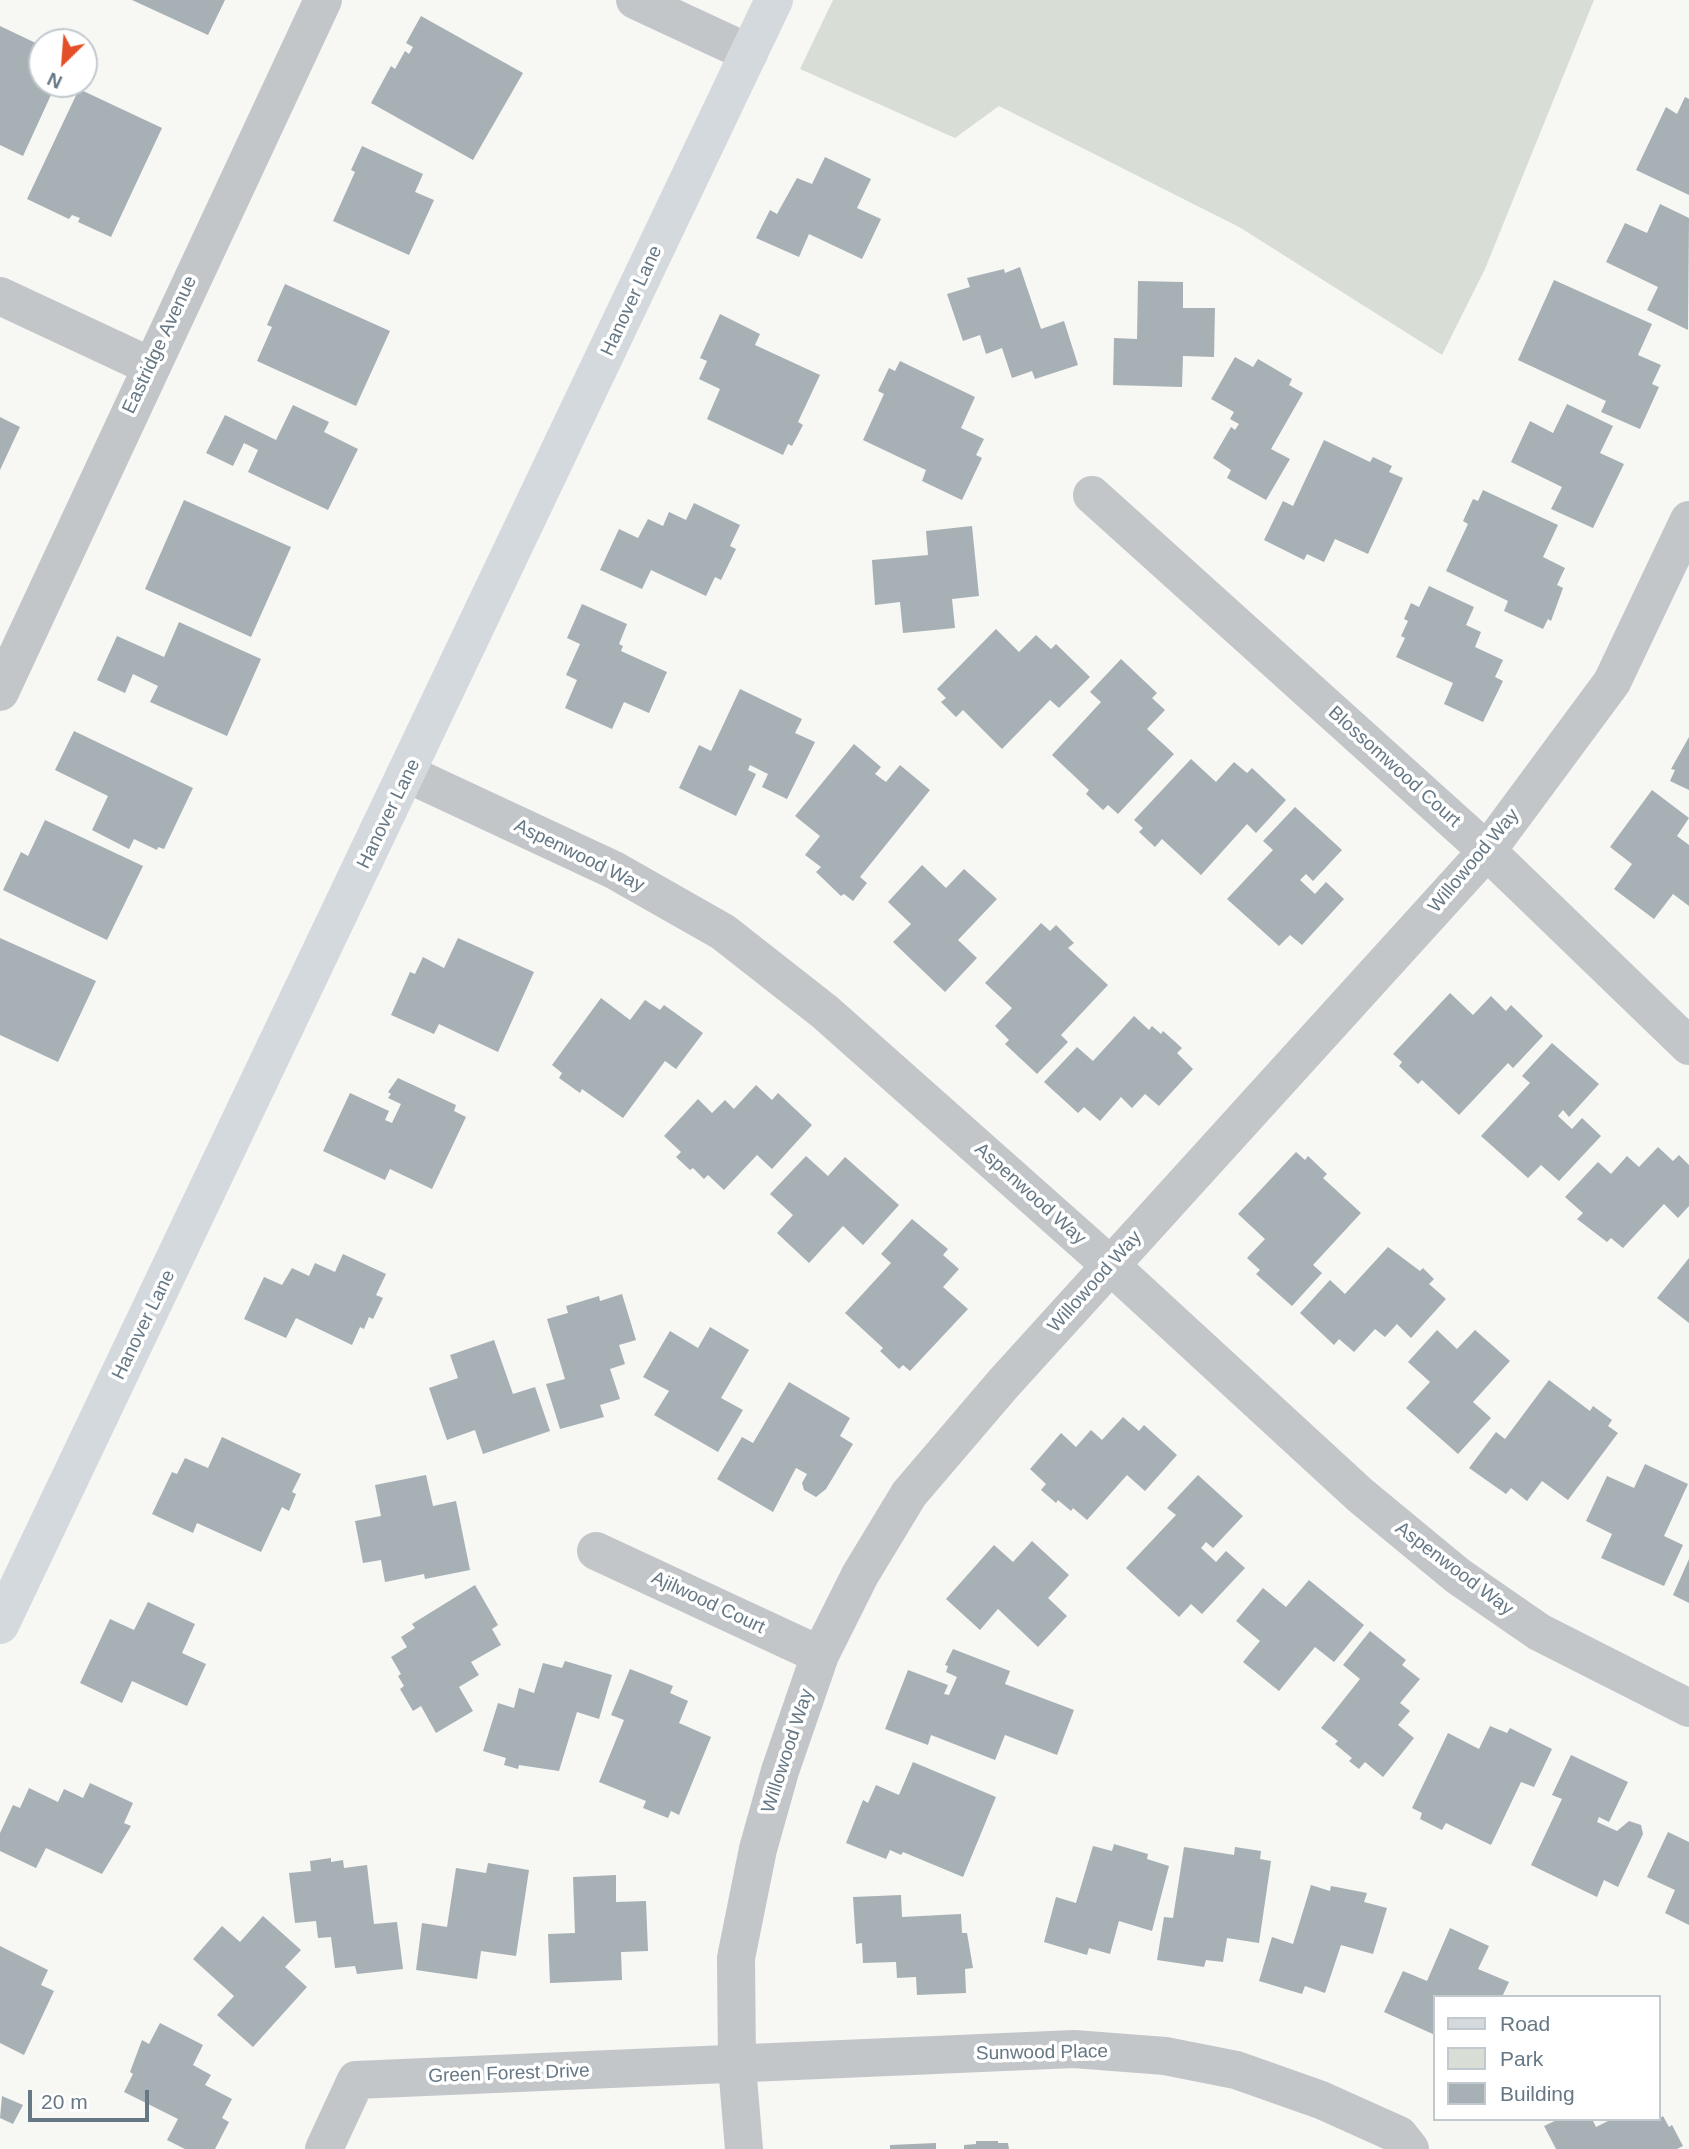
<!DOCTYPE html>
<style>
body{margin:0}
#map{position:relative;width:1689px;height:2149px;overflow:hidden;background:#f7f7f4;font-family:Helvetica,sans-serif}
canvas{display:block}
.legend{position:absolute;left:1433px;top:1995px;width:228px;height:126px;box-sizing:border-box;background:#fff;border:2px solid #c2c9ce;margin:0;padding:9px 12px;list-style:none;font-size:21px;color:#667885}
.legend li{display:flex;align-items:center;gap:14px;height:35px}
.legend b{width:35px;border:2px solid #c2c9ce}
.north{position:absolute;left:28px;top:28px;width:70px;height:70px;box-sizing:border-box;background:#fff;border:2px solid #c2c9ce;border-radius:50%;rotate:205deg;font-size:19px;font-weight:700;line-height:28px;text-align:center;color:#667885}
.north::after{content:'';display:block;margin:auto;width:24px;height:32px;background:#e34f28;clip-path:polygon(50% 0,100% 100%,50% 72%,0 100%)}
.scale{position:absolute;left:28px;top:2090px;width:121px;height:32px;box-sizing:border-box;border:4px solid #667885;border-top:0;padding-left:9px;font-size:21px;line-height:24px;white-space:nowrap;color:#667885;-webkit-text-stroke:5px #fff;paint-order:stroke}
</style>
<div id="map">
<canvas width="1689" height="2149"></canvas>
<ul class="legend">
<li><b style="height:9px;background:#d4d9dd"></b>Road</li>
<li><b style="height:19px;background:#d8ded5"></b>Park</li>
<li><b style="height:19px;background:#a7b0b5"></b>Building</li>
</ul>
<div class="north">N</div>
<div class="scale">20 m</div>
</div>
<script>
const g = document.querySelector('canvas').getContext('2d');
g.lineJoin = 'round';
function paint(path, color) { g.fillStyle = color; g.fill(path, 'evenodd'); }
const shape = rows => new Path2D(rows.map(r => 'M' + r).join(''));
function stroke(path, color, width, dash) { g.strokeStyle = color; g.lineWidth = width; g.lineCap = dash ? 'butt' : 'round'; g.setLineDash(dash || []); g.stroke(path); }
function drawText(font, color, halo, rows, align = 'center') {
  g.font = font + ' Helvetica,sans-serif'; g.lineWidth = 7; g.setLineDash([]); g.textBaseline = 'middle'; g.strokeStyle = halo; g.fillStyle = color; for (const [text, x, y, turn = 0] of rows) {
    g.save(); g.translate(x, y); g.rotate((+turn || 0) * Math.PI / 180); g.textAlign = isNaN(turn) ? turn : align; if (halo) g.strokeText(text, 0, 0); g.fillText(text, 0, 0); g.restore();
  }
}
paint(shape([
 [833,0,1594,0,1485,269,1442,355,1239,227,999,106,955,138,800,69]
]), '#d8ded5');
paint(shape([
 [132,0,225,0,208,35],
 [421,16,523,73,473,160,371,103,391,66,395,69,405,51,409,54,413,47,406,43],
 [0,26,42,46,42,84,56,84,23,156,0,145],
 [79,89,162,128,111,237,78,222,80,218,72,215,69,219,27,199],
 [1685,97,1689,99,1689,195,1636,170,1666,107,1677,114],
 [362,146,423,174,415,192,434,200,409,255,333,221,355,172,351,170],
 [825,157,871,179,857,208,881,219,862,259,809,234,799,257,756,238,770,210,777,214,797,178,812,184],
 [1660,204,1689,218,1688,330,1647,310,1658,287,1606,262,1625,223,1647,233],
 [1020,267,1041,329,1064,321,1078,365,1035,379,1032,371,1012,378,1002,348,986,354,980,335,963,341,947,294,970,287,967,278,1004,269,1005,273],
 [1554,280,1652,324,1638,355,1661,365,1652,384,1659,387,1640,429,1601,412,1606,401,1518,360],
 [1138,281,1183,282,1183,308,1215,308,1214,357,1183,356,1182,387,1113,385,1114,338,1137,339],
 [285,284,390,331,356,406,257,361,272,327,267,325],
 [720,314,760,334,755,345,820,375,798,422,803,425,792,446,788,444,783,455,707,419,720,389,699,379,707,361,700,358],
 [1235,357,1253,367,1258,359,1292,379,1289,385,1303,393,1271,449,1290,459,1266,500,1227,478,1231,470,1213,458,1231,427,1235,430,1239,424,1230,419,1234,412,1211,399],
 [900,361,975,397,961,428,984,439,976,455,982,458,962,500,922,481,926,470,863,440,884,394,878,391,889,368,895,371],
 [1567,404,1613,426,1600,453,1624,464,1593,528,1551,509,1562,487,1511,462,1530,421,1553,433],
 [293,405,329,422,324,432,358,449,328,510,248,472,258,450,244,443,233,466,206,453,225,415,276,440],
 [0,417,20,427,0,470],
 [1324,440,1370,462,1373,457,1392,466,1389,472,1403,478,1368,554,1335,539,1324,562,1307,554,1304,560,1264,540,1283,501,1293,506],
 [1483,490,1558,525,1543,557,1565,568,1557,585,1563,588,1551,621,1548,619,1543,629,1504,611,1508,601,1446,571,1468,524,1463,521,1473,499,1478,501],
 [184,500,291,547,251,637,145,589],
 [694,503,740,525,730,546,736,549,721,580,715,577,706,596,651,570,642,589,600,570,619,529,638,538,648,519,663,526,669,512,686,520],
 [972,526,979,596,952,599,955,628,903,633,900,602,875,605,872,560,928,555,926,531],
 [1429,586,1474,607,1466,625,1481,632,1475,647,1503,660,1495,677,1503,681,1483,722,1444,704,1453,683,1396,657,1405,638,1401,636,1408,621,1404,619,1411,603,1419,607],
 [582,604,627,624,619,644,623,646,621,651,667,672,649,713,624,702,612,729,565,708,577,680,566,675,580,644,567,638],
 [179,622,261,659,227,736,150,702,158,686,133,674,125,693,97,680,117,636,164,657],
 [996,629,1019,652,1036,635,1051,649,1056,644,1090,677,1059,708,1050,700,1002,749,963,710,956,717,941,702,946,698,937,689],
 [1121,659,1157,693,1152,698,1165,710,1147,729,1174,754,1118,814,1108,805,1103,810,1086,794,1089,790,1052,755,1101,702,1090,692],
 [740,689,802,719,795,733,815,742,787,799,762,787,768,774,750,765,748,770,756,774,736,816,679,788,699,745,711,751],
 [74,731,193,788,164,849,158,847,157,850,134,839,129,849,92,830,108,796,55,770],
 [1689,737,1689,790,1670,781,1675,770,1671,769],
 [854,744,881,767,875,774,886,782,900,765,930,790,860,877,867,883,853,901,844,894,841,896,816,872,821,867,805,855,820,836,795,816],
 [1191,759,1216,782,1234,762,1247,773,1252,768,1286,800,1256,833,1247,824,1201,875,1162,839,1155,847,1139,832,1143,828,1134,820],
 [1652,790,1689,818,1677,836,1689,845,1689,906,1673,894,1654,919,1614,889,1632,864,1610,847],
 [1295,807,1342,850,1313,881,1306,874,1300,880,1315,894,1326,882,1344,899,1302,945,1290,935,1279,946,1227,899,1273,850,1263,841],
 [45,820,143,866,107,940,3,890,21,852,28,856],
 [922,865,946,888,964,869,997,899,958,940,977,958,945,992,893,942,911,924,888,902],
 [1041,923,1050,931,1056,925,1074,943,1068,948,1108,985,1061,1035,1068,1042,1037,1074,1005,1044,1009,1040,995,1026,1012,1008,985,983],
 [0,938,96,981,58,1062,0,1035],
 [458,938,534,972,498,1052,439,1024,434,1034,391,1015,410,972,415,974,423,957,444,968],
 [1450,993,1473,1015,1491,996,1506,1011,1511,1005,1543,1036,1513,1068,1508,1063,1459,1115,1422,1080,1418,1084,1399,1066,1402,1062,1393,1054],
 [601,998,630,1020,645,1000,660,1010,664,1005,703,1033,676,1069,665,1061,623,1118,582,1089,580,1093,559,1078,562,1073,552,1065],
 [1134,1016,1149,1030,1152,1026,1161,1034,1163,1031,1182,1048,1177,1053,1193,1069,1159,1106,1145,1094,1132,1108,1121,1097,1100,1121,1084,1107,1078,1113,1044,1082,1077,1047,1093,1061],
 [1552,1043,1599,1084,1569,1117,1563,1110,1558,1116,1572,1129,1582,1118,1601,1136,1559,1181,1541,1165,1528,1178,1481,1136,1530,1083,1522,1076],
 [398,1078,456,1105,454,1111,466,1117,432,1189,390,1169,385,1180,323,1151,350,1093,389,1111,385,1120,392,1123,401,1104,388,1098,391,1094,388,1092],
 [756,1085,772,1100,778,1093,812,1125,772,1169,757,1155,724,1190,708,1175,704,1179,693,1168,690,1170,676,1157,681,1152,664,1136,698,1099,712,1113,725,1100,734,1109],
 [1658,1147,1673,1161,1679,1155,1689,1165,1689,1206,1678,1218,1664,1204,1623,1248,1611,1238,1607,1242,1577,1219,1583,1213,1565,1197,1598,1162,1611,1174,1627,1156,1639,1167],
 [1296,1152,1305,1160,1308,1156,1327,1174,1323,1178,1361,1213,1313,1265,1322,1273,1292,1306,1256,1274,1260,1270,1247,1258,1265,1239,1238,1214],
 [806,1156,828,1176,845,1157,899,1205,863,1245,843,1226,809,1263,777,1233,793,1215,770,1194],
 [912,1219,948,1249,943,1255,959,1269,943,1287,968,1309,910,1371,903,1365,899,1369,880,1351,883,1348,845,1313,891,1263,881,1254],
 [1388,1247,1420,1271,1423,1268,1434,1279,1429,1284,1446,1299,1411,1338,1397,1324,1385,1337,1375,1329,1354,1352,1339,1339,1334,1345,1300,1313,1330,1280,1345,1294],
 [343,1254,386,1274,376,1295,383,1298,373,1319,369,1317,364,1329,360,1327,352,1345,296,1318,286,1338,244,1319,264,1277,282,1285,292,1268,309,1276,315,1263,335,1272],
 [1689,1258,1689,1323,1657,1298],
 [622,1294,636,1340,619,1345,625,1364,610,1369,620,1399,600,1405,604,1417,560,1429,546,1384,565,1379,547,1319,568,1313,566,1306,599,1296,600,1301],
 [710,1327,749,1350,721,1398,743,1410,718,1452,654,1415,669,1391,643,1377,670,1331,698,1348],
 [1437,1330,1457,1349,1475,1330,1510,1361,1473,1402,1491,1418,1458,1454,1406,1408,1430,1382,1408,1362],
 [494,1340,513,1394,535,1387,550,1431,483,1454,475,1430,447,1440,429,1388,458,1378,450,1355],
 [1549,1380,1590,1411,1593,1406,1612,1420,1608,1426,1618,1433,1568,1500,1542,1481,1527,1501,1511,1488,1506,1494,1469,1468,1496,1432,1505,1439],
 [789,1382,850,1418,840,1436,853,1444,826,1489,816,1497,804,1490,802,1483,807,1474,796,1468,773,1512,717,1479,742,1437,753,1443],
 [1123,1417,1139,1431,1144,1425,1177,1455,1145,1491,1127,1475,1087,1520,1073,1508,1071,1511,1058,1500,1056,1503,1041,1490,1046,1484,1030,1469,1061,1433,1076,1447,1091,1430,1102,1440],
 [222,1437,301,1474,292,1492,296,1494,289,1511,282,1507,261,1552,197,1523,193,1533,152,1514,172,1472,177,1474,185,1458,208,1468],
 [1645,1464,1688,1484,1664,1536,1683,1545,1664,1586,1601,1558,1612,1534,1586,1521,1607,1476,1634,1488],
 [426,1475,433,1506,456,1501,470,1570,425,1579,424,1574,385,1582,381,1560,363,1563,355,1521,381,1516,375,1485],
 [1198,1475,1243,1516,1213,1548,1206,1542,1201,1548,1216,1562,1226,1551,1245,1568,1202,1614,1191,1604,1179,1617,1126,1568,1176,1515,1167,1508],
 [1032,1541,1069,1575,1048,1598,1067,1616,1038,1647,998,1609,980,1630,946,1599,994,1545,1013,1562],
 [1689,1559,1689,1603,1673,1595],
 [1309,1580,1364,1625,1334,1662,1315,1647,1279,1691,1243,1662,1260,1641,1236,1621,1263,1588,1286,1607],
 [475,1585,498,1625,492,1629,501,1645,471,1662,479,1675,459,1687,473,1711,436,1733,421,1706,413,1711,400,1689,404,1686,398,1676,401,1674,391,1657,407,1647,401,1637,415,1628,412,1624],
 [148,1602,195,1624,182,1653,206,1664,187,1706,132,1681,122,1703,80,1683,110,1619,134,1630],
 [1370,1631,1406,1660,1402,1665,1420,1679,1400,1703,1410,1711,1398,1725,1414,1738,1383,1777,1365,1762,1359,1769,1349,1761,1352,1758,1335,1744,1338,1741,1321,1728,1360,1679,1343,1665],
 [953,1649,1010,1671,1005,1684,1074,1710,1057,1755,1005,1735,995,1760,931,1735,928,1745,885,1729,908,1670,948,1685,944,1694,949,1695,957,1677,946,1672,948,1666,945,1665],
 [565,1661,612,1675,599,1719,577,1712,559,1771,519,1765,518,1769,504,1765,506,1758,483,1751,498,1703,514,1708,519,1688,534,1693,543,1663,562,1668],
 [630,1669,673,1686,670,1693,688,1701,679,1723,711,1737,679,1815,671,1811,668,1818,643,1808,646,1801,599,1782,624,1720,611,1715],
 [1490,1726,1507,1733,1510,1728,1552,1749,1534,1787,1521,1782,1491,1845,1446,1823,1442,1830,1420,1819,1422,1813,1412,1808,1448,1733,1479,1749],
 [1571,1755,1628,1782,1609,1822,1599,1817,1597,1822,1617,1831,1629,1821,1641,1825,1643,1834,1618,1887,1604,1880,1597,1897,1531,1865,1562,1799,1552,1795],
 [913,1762,996,1797,963,1877,903,1852,901,1855,890,1850,886,1859,846,1843,863,1800,868,1803,876,1785,899,1795],
 [90,1783,133,1803,124,1823,131,1826,102,1874,46,1848,36,1868,0,1851,0,1833,13,1805,20,1808,29,1788,58,1802,64,1789,83,1798],
 [1668,1832,1689,1842,1689,1925,1665,1913,1675,1890,1647,1877],
 [1114,1844,1148,1854,1147,1859,1169,1866,1152,1931,1119,1921,1110,1954,1089,1948,1087,1955,1044,1942,1056,1897,1076,1903,1093,1846,1112,1851],
 [1184,1847,1234,1855,1235,1847,1261,1851,1260,1859,1271,1861,1259,1943,1227,1938,1223,1962,1206,1960,1204,1967,1157,1960,1164,1917,1173,1918],
 [331,1858,331,1862,343,1860,344,1868,367,1865,374,1924,397,1922,403,1969,357,1974,355,1966,335,1968,331,1937,318,1938,316,1921,295,1923,289,1873,311,1871,310,1861],
 [488,1863,529,1870,516,1956,481,1951,477,1979,416,1970,422,1923,447,1927,456,1868,486,1873],
 [616,1875,616,1902,646,1901,648,1951,621,1952,622,1980,550,1983,548,1934,575,1933,573,1877],
 [1311,1885,1330,1891,1331,1886,1367,1893,1364,1902,1387,1908,1373,1954,1341,1945,1325,1993,1305,1986,1302,1994,1259,1981,1272,1937,1293,1944],
 [901,1895,902,1917,961,1914,962,1933,967,1933,973,1968,965,1969,966,1993,917,1995,916,1977,897,1978,896,1962,863,1963,862,1943,856,1944,853,1897],
 [263,1916,301,1950,285,1967,307,1987,253,2047,217,2015,234,1996,193,1959,222,1926,240,1942],
 [1450,1928,1489,1946,1478,1969,1509,1982,1502,1997,1435,1997,1435,2035,1384,2012,1403,1971,1427,1981],
 [0,1946,48,1970,41,1985,54,1991,24,2055,0,2043],
 [160,2023,203,2045,193,2065,211,2075,205,2085,232,2099,222,2118,229,2122,215,2149,185,2149,167,2140,178,2119,124,2092,133,2074,130,2072,142,2040,149,2044],
 [2,2096,23,2105,13,2124,0,2118],
 [1663,2116,1669,2127,1672,2125,1683,2146,1677,2149,1556,2149,1544,2126,1559,2119,1592,2119,1596,2127,1612,2119,1659,2119],
 [976,2141,998,2141,998,2143,1008,2143,1009,2149,964,2149,964,2145,976,2144],
 [936,2143,936,2149,890,2149,890,2145]
]), '#a7b0b5');
stroke(shape([
 [635,0,749,53],
 [0,296,150,366],
 [1092,495,1487,851,1689,1046],
 [0,692,323,0],
 [408,774,614,870,723,932,825,1012,1110,1265,1360,1495,1458,1576,1539,1632,1689,1708],
 [596,1551,820,1655],
 [324,2149,356,2080,1074,2049,1165,2056,1236,2070,1321,2100,1399,2135,1410,2149],
 [744,2149,737,2066,736,1958,758,1849,780,1771,820,1655,860,1575,909,1494,1003,1384,1487,851,1612,682,1689,520]
]), '#c2c6c9', 38);
stroke(shape([
 [0,1625,774,0]
]), '#d4d9dd', 38);
drawText('19px', '#667885', '#fff', [
 ["Hanover Lane",632,301,-65],
 ["Eastridge Avenue",160,345,-65],
 ["Blossomwood Court",1394,767,42],
 ["Hanover Lane",389,814,-64],
 ["Aspenwood Way",579,856,26],
 ["Willowood Way",1474,861,-50],
 ["Aspenwood Way",1030,1194,42],
 ["Willowood Way",1095,1282,-48],
 ["Hanover Lane",144,1325,-64],
 ["Aspenwood Way",1454,1569,37],
 ["Ajilwood Court",708,1603,25],
 ["Willowood Way",788,1751,-72],
 ["Sunwood Place",1042,2053,-1],
 ["Green Forest Drive",509,2074,-2]
]);
</script>
